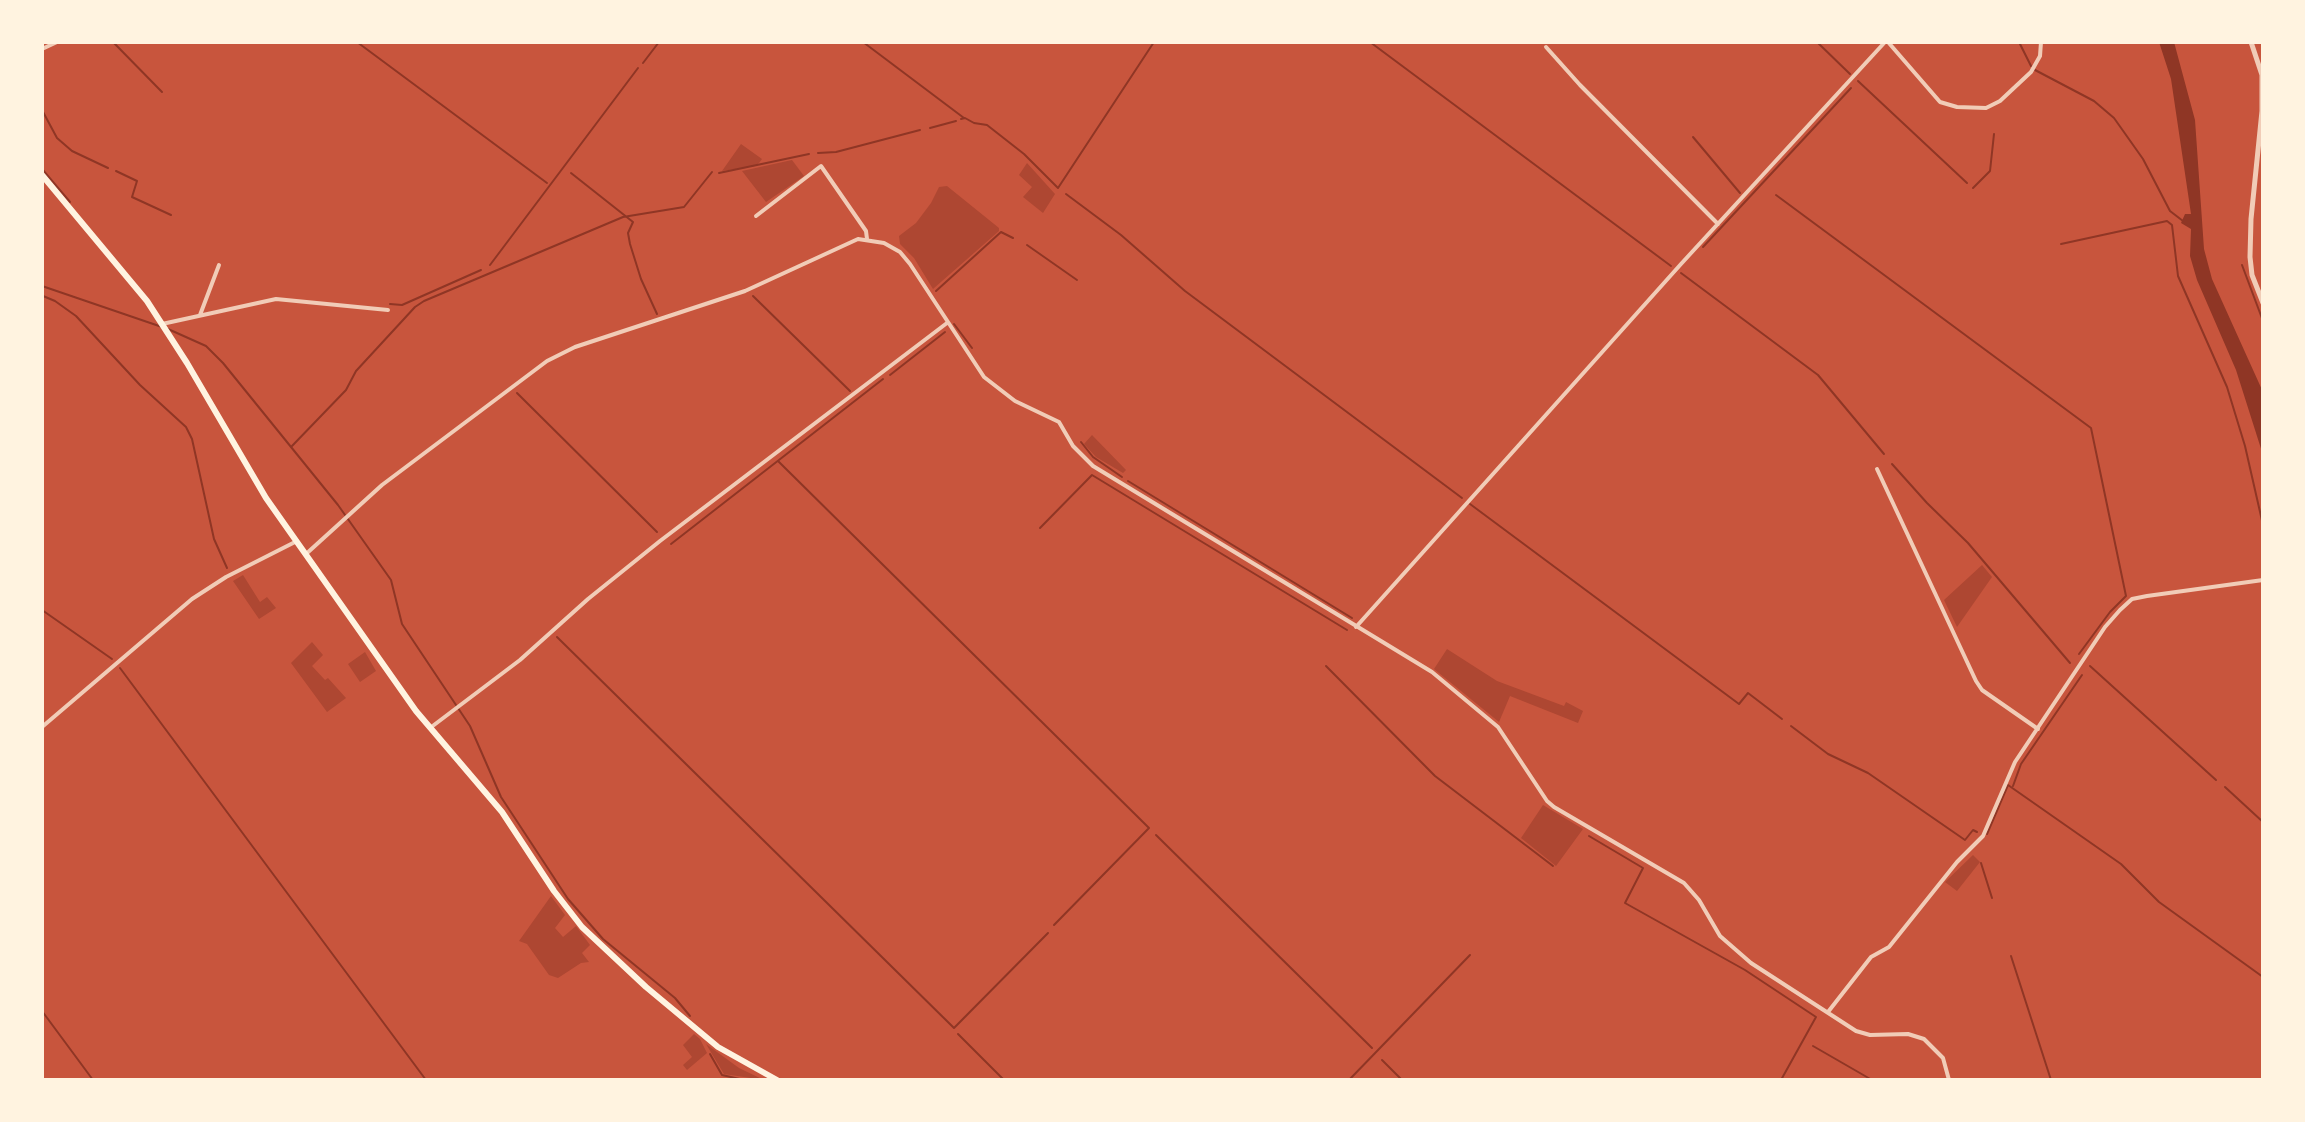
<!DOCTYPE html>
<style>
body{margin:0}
#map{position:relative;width:2305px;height:1122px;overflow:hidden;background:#c8553d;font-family:Raleway,sans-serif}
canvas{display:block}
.frame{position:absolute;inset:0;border:44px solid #fff3e0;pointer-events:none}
</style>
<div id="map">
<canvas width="2305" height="1122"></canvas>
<div class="frame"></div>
</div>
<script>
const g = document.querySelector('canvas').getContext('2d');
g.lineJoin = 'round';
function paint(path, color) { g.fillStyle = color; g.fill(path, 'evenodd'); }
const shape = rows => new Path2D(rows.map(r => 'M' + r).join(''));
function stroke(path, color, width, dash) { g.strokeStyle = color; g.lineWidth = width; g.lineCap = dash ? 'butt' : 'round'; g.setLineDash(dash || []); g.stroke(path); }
paint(shape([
 [741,144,762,159,759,163,755,166,722,171],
 [792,160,804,176,766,202,742,171],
 [1027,163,1055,194,1043,213,1023,197,1032,187,1019,175],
 [947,186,999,228,999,231,933,289,914,258,900,244,899,236,916,223,931,203,939,187],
 [1092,435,1126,470,1123,473,1096,457,1084,444],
 [1982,565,1992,577,1957,627,1944,600],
 [243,575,260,602,267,597,276,608,259,619,233,581],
 [312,642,323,655,312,666,325,680,328,678,346,698,327,712,291,663],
 [1447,649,1497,681,1564,706,1566,702,1583,711,1578,723,1510,696,1499,722,1434,669],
 [365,652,376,671,360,682,348,664],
 [1543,805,1583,829,1556,866,1521,838],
 [1973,855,1980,862,1957,891,1945,882],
 [551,896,565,915,555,928,563,937,576,926,590,945,582,953,589,962,581,963,558,978,549,975,527,944,519,941],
 [694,1034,700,1039,707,1053,687,1070,683,1065,692,1057,683,1045],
 [706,1044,739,1068,764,1080,724,1074]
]), '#ae4732');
paint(shape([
 [2159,42,2174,42,2195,120,2204,249,2212,279,2263,392,2263,455,2236,370,2197,280,2190,256,2191,229,2181,223,2185,214,2191,214,2171,79]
]), '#8f3625');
stroke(shape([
 [113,42,162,92],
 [357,42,547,183],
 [863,42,964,118],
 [1370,42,1671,266],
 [1817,42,1850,74],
 [2019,42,2031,66],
 [643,63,659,42],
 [2035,70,2094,101,2114,118,2143,159,2170,211,2183,221],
 [1858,81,1967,183],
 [42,110,57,138,72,151,108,168],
 [961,119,965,118,974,123,987,125,1024,154,1058,188,1154,42],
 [930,128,956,121],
 [1693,137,1740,193],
 [818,153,836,152,920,130],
 [42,169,70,202],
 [116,171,137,181,132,197,171,215],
 [571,173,633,222,628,233,630,244,641,279,657,314],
 [719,173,809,154],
 [1973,188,1990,171,1994,134],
 [1066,194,1121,235,1185,291,1462,498],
 [1776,195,2091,428,2126,596,2110,612,2079,654],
 [2061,244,2167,221,2172,225,2178,276,2227,387,2245,446,2263,525,2263,570],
 [1027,245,1077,280],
 [1703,247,1851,88],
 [490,265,638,68],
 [2242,265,2263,321],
 [1681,273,1818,375,1884,454],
 [42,286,162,327],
 [42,289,43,296,55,301,76,316,140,385,186,427,192,439,214,539,227,568],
 [936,291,1001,232,1013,238],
 [753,296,850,391],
 [390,304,402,305,481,270],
 [954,324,972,348],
 [168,329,206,346,223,363,338,505,391,580,402,624,470,726,501,797,568,899,603,939,675,998,690,1016],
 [890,375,945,332],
 [517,393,657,532],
 [1081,442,1093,457,1122,477],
 [292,446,346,390,356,371,415,307,424,301,623,217,684,207,712,172],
 [778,461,1149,828,1054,925],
 [1892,464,1927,503,1968,543,2070,663],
 [1128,481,1352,618],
 [1470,504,1739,704,1748,693,1782,719],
 [1040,528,1092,475,1347,630],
 [671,544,883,379],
 [42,610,112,659],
 [557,637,954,1028,1048,933],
 [1326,666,1435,776,1553,866],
 [2090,666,2216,780],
 [120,668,426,1080],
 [1791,726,1828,754,1868,773,1965,840,1973,830,1977,832],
 [2013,786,2021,764,2082,675],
 [2225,787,2263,822],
 [1987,834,2008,785,2121,864,2159,902,2263,977],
 [1156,835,1372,1048],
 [1589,836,1643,868,1625,903,1745,970,1816,1017,1781,1080],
 [1981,863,1992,898],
 [2011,956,2051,1080],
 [42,1011,93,1080],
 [958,1034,1004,1080],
 [1813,1046,1872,1080],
 [710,1054,722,1075,744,1080],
 [1382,1060,1402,1080],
 [1349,1080,1470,955]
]), '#8f3625', 2);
stroke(shape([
 [1888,42,1940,102,1957,107,1986,108,2000,101,2031,72,2040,56,2041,42],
 [1546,47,1580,85,1718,224],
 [42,49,57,42],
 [756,216,821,166,866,231,867,239],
 [200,315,219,265],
 [162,324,276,299,388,310],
 [1877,469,1976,681,1982,690,2038,729],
 [306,554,382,485,547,361,575,347,745,291,858,239,884,243,900,252,910,264,984,377,1015,401,1059,422,1073,446,1093,466,1432,672,1498,727,1547,801,1554,807,1684,883,1699,900,1720,936,1751,963,1856,1031,1870,1035,1908,1034,1924,1039,1943,1058,1949,1080],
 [1356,627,1681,264,1885,42],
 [42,727,192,599,226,577,297,541],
 [430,728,520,660,588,599,660,541,947,323],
 [1828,1012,1871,957,1889,947,1957,862,1983,836,2015,762,2105,627,2120,610,2132,599,2147,596,2263,580]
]), '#f1ccb7', 4);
stroke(shape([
 [2251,42,2262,75,2262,111,2251,219,2250,257,2252,275,2263,303]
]), '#f1ccb7', 5);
stroke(shape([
 [42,175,147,301,187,363,266,498,416,711,502,812,554,891,582,927,646,987,718,1047,777,1080]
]), '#fff3e0', 6);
</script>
